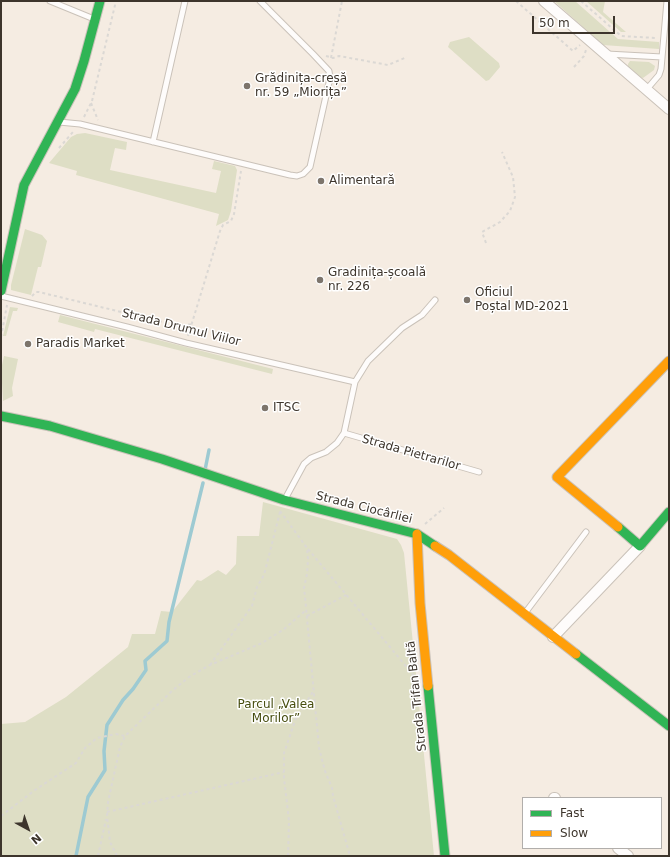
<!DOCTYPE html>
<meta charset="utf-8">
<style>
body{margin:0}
#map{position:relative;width:670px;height:857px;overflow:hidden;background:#f5ece2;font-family:"DejaVu Sans",sans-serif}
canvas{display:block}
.frame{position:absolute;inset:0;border:2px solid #3d352c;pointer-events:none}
.legend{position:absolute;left:522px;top:797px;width:140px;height:52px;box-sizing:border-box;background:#fff;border:1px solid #b1aeab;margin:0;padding:5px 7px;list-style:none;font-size:12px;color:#3d352c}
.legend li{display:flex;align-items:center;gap:8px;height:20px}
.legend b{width:20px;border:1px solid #b1aeab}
.north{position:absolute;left:8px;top:809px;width:40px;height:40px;-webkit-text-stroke:3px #fff;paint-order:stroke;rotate:140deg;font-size:11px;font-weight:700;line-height:16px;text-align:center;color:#3d352c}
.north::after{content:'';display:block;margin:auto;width:14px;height:18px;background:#3d352c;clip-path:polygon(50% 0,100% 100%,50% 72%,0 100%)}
.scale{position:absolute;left:532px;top:16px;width:83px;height:18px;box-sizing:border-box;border:2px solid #3d352c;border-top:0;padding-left:5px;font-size:12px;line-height:14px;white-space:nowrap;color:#3d352c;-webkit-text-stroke:3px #fff;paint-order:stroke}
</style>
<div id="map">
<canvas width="670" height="857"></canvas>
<div class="frame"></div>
<ul class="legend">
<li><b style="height:5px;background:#30b455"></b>Fast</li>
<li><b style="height:5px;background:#ff9f0a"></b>Slow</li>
</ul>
<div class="north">N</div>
<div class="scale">50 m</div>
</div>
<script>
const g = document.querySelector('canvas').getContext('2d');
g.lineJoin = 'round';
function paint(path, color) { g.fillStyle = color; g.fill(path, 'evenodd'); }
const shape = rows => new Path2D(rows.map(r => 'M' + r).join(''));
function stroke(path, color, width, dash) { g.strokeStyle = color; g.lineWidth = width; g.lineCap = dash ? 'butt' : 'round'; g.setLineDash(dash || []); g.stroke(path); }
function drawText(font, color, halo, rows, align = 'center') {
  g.font = font + ' "DejaVu Sans",sans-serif'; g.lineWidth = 3; g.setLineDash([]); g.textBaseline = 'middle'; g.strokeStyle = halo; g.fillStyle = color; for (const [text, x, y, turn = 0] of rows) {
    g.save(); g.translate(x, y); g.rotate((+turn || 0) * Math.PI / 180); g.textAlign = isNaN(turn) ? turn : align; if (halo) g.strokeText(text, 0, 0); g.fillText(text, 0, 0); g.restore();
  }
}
paint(shape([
 [554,1,575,1,618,39,659,42,659,49,603,45],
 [586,1,605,1,603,12,626,32,621,32],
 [469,37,499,63,500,67,489,80,486,81,448,47,450,42],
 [630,61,649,62,655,66,654,70,643,78,637,76,628,68,628,64],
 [85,133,127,142,126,150,115,148,110,170,216,193,221,171,212,169,214,161,235,166,237,170,231,211,228,220,216,226,219,214,76,175,77,171,49,163,71,137,77,134],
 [25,229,42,235,47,241,41,267,38,267,31,295,11,290,11,285],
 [10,307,18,308,17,311,13,311,6,336,3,336],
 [60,315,273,369,272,374,95,329,94,332,58,322],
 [4,356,18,359,12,388,13,396,3,401,2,383,2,365],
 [263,502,397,539,401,545,404,553,434,856,1,856,1,724,25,722,66,697,128,647,132,634,155,634,161,611,172,612,197,580,201,581,218,570,226,575,236,564,237,536,259,536]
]), '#dedec5');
stroke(shape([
 [205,470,209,450],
 [76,856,88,797,105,770,104,751,107,725,123,700,133,689,146,670,145,661,167,641,169,622,203,483]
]), '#9dcad2', 3.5);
const lane = shape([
 [50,1,94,19],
 [607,54,662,57],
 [647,89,659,75,661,69,667,1],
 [59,122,80,124,290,175,297,176,303,174,310,167,330,78,329,71,313,54,260,1],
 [153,142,185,1],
 [1,296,127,327,186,343,355,382],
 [344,433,479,472],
 [285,499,304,464,311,458,326,452,337,443,344,433,355,382,368,361,402,328,422,315,435,300],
 [525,613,586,532]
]);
const street = shape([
 [544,1,669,109],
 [553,637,640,546],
 [554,798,555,798],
 [618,848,628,856]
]);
const fast = shape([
 [1,291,24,185,75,89,84,61,100,1],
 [1,416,50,426,162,459,284,500,417,534,435,546],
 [618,527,640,546,669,512],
 [576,654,669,726],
 [428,686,445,856]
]);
const slow = shape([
 [618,527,557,477,669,361],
 [417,534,420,603,428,686],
 [435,546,449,555,576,654]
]);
stroke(lane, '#cac2b9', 7);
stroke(street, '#cac2b9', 12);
stroke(fast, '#cac2b9', 11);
stroke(slow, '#cac2b9', 11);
stroke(shape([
 [516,1,573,51,580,45],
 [581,1,621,36,657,38],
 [326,56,333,58,339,56,388,65,407,57],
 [331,58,342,1],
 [574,67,584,56,586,50],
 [91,103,98,120],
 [84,117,92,101,116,1],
 [59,148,73,132],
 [486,243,482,232,500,222,510,211,515,197,513,177,502,152],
 [32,296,36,292,39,292,179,326,192,324],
 [188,336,220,231,223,225,231,221,234,214,241,171],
 [1,337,7,305],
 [280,511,307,548,308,559,307,574,304,588,305,597,319,748,325,771,332,788,333,796,350,856],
 [425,524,444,508],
 [308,549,415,677],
 [307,616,346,595],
 [210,665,252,606,257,587,264,575,280,512],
 [107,812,284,772],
 [1,816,35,790,76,763,85,748,97,738,116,734,125,736],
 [98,856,106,819],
 [117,856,110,842,107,816,108,802,120,747,125,736,172,691,189,677,210,665,262,643,283,630,306,610],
 [288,856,289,821,284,778,284,753,296,718,314,690]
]), '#dbd8d4', 2, [3, 3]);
stroke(lane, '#fefcfb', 5);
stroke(street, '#fefcfb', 10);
stroke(fast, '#30b455', 9);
stroke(slow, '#ff9f0a', 9);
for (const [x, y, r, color] of [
 [247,86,4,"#7d756c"],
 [321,181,4,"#7d756c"],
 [320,280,4,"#7d756c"],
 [467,300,4,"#7d756c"],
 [28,344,4,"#7d756c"],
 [265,408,4,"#7d756c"]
]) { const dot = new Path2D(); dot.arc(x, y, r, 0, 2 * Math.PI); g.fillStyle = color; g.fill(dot); stroke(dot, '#fff', 1.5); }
drawText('12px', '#3d352c', '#fff', [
 ["Grădinița-creșă",255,79],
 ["nr. 59 „Miorița”",255,93],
 ["Alimentară",329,181],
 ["Gradinița-școală",328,273],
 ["nr. 226",328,287],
 ["Oficiul",475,293],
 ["Poștal MD-2021",475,307],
 ["Paradis Market",36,344],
 ["ITSC",273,408]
], 'left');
drawText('12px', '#3d352c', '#fff', [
 ["Strada Drumul Viilor",181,328,14],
 ["Strada Pietrarilor",411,453,16],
 ["Strada Ciocârliei",364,508,14],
 ["Strada Trifan Baltă",417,696,-96]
]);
drawText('12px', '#474e10', '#fff', [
 ["Parcul „Valea",276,705],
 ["Morilor”",276,719]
]);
</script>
